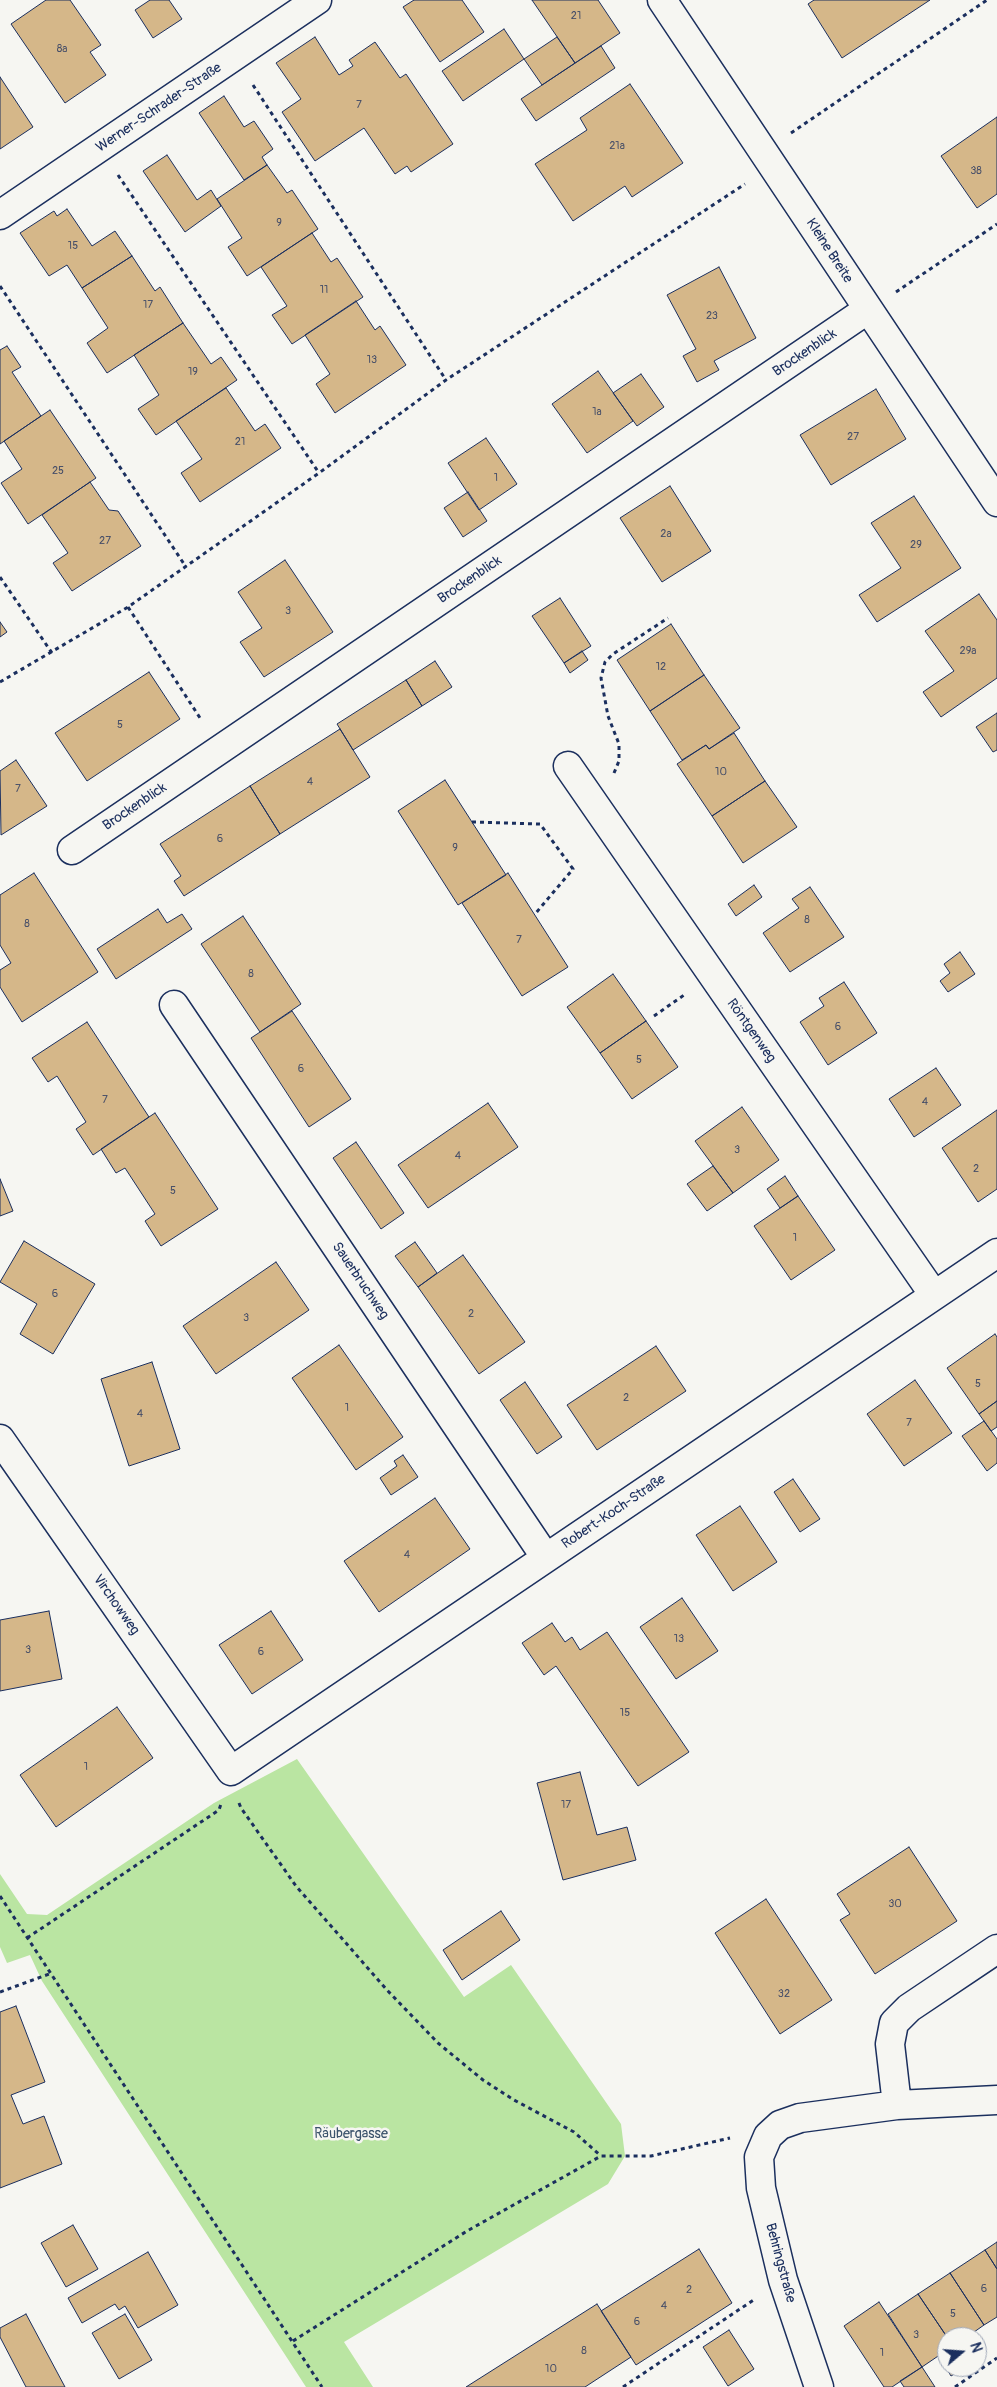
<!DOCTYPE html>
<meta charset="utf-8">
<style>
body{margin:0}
#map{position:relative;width:997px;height:2387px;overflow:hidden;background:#f6f6f2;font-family:Pangolin,sans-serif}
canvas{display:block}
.north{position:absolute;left:937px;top:2327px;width:50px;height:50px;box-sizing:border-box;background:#f6f6f2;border:1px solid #9ea6b7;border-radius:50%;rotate:72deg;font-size:14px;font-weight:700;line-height:20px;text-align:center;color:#1b2f5e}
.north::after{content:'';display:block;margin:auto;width:18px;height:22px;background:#1b2f5e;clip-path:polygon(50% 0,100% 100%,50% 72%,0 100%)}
</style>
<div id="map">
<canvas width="997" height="2387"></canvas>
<div class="north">N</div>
</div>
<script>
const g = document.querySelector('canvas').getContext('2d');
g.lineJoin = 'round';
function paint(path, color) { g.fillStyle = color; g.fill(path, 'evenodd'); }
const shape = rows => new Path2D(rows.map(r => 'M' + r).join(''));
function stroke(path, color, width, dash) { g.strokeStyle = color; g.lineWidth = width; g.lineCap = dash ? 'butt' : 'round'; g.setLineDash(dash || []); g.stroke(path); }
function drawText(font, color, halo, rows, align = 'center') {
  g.font = font + ' Pangolin,sans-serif'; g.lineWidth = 5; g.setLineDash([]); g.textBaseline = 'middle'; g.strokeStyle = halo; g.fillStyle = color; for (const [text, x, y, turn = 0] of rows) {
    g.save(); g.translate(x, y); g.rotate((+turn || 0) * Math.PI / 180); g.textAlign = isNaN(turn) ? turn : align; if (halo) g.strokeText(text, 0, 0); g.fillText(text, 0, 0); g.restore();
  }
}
paint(shape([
 [297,1759,464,1997,511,1965,621,2124,625,2156,608,2184,344,2342,373,2387,306,2387,42,1981,30,1955,7,1963,0,1947,0,1874,27,1914,47,1915,214,1803]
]), '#bae5a2');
const building = shape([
 [46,0,70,0,101,45,90,52,106,75,65,103,11,24,46,0],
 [150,0,169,0,182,19,153,38,135,10,150,0],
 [414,0,462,0,484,32,440,62,403,7,414,0],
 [532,0,598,0,620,33,575,63,532,0],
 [814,0,930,0,842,58,808,4,814,0],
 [504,29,524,59,463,101,442,71,504,29],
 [315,37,339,75,353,66,349,60,375,42,400,78,406,74,453,144,411,172,407,166,395,174,364,128,315,161,282,112,301,99,276,63,315,37],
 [557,37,575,63,542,85,524,59,557,37],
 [601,46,615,68,536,121,521,99,601,46],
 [0,77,33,127,0,149,0,77],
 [630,84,683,163,632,197,625,186,573,221,535,164,587,130,580,118,630,84],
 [224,96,244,127,254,121,273,149,262,157,267,165,244,180,199,113,224,96],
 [997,117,997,194,977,208,941,156,997,117],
 [167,155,197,200,211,190,221,206,185,232,143,171,167,155],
 [267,165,287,193,292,190,318,229,247,276,228,247,242,238,217,199,267,165],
 [67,209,92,246,115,231,132,256,82,288,67,265,49,276,20,233,54,211,57,216,67,209],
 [312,233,331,262,337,258,363,297,292,344,272,315,287,306,261,267,312,233],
 [132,256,155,291,160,287,183,323,107,373,87,343,108,328,82,288,132,256],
 [719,267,756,338,714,361,719,370,697,382,683,356,696,349,667,295,719,267],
 [356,301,375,330,380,326,406,365,335,413,316,384,330,374,305,335,356,301],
 [183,323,211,364,221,357,237,380,156,435,138,409,159,395,134,355,183,323],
 [7,346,21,367,12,372,41,416,0,444,0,350,7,346],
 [598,371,633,421,587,453,552,404,598,371],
 [641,374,664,407,637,426,613,393,641,374],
 [226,388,255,431,265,424,281,448,200,502,181,473,202,459,176,421,226,388],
 [876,389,906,439,831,485,800,435,876,389],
 [50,410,96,478,28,524,1,483,22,469,4,441,50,410],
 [486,438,517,484,479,510,448,463,486,438],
 [90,482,109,510,118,511,141,546,72,591,53,563,68,553,42,515,90,482],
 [670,486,711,551,662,582,620,518,670,486],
 [468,492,487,521,463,537,444,508,468,492],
 [914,496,961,568,877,622,859,595,901,568,871,523,914,496],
 [285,560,333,632,264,677,240,642,262,628,238,592,285,560],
 [979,594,997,620,997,678,941,717,923,692,954,671,925,631,979,594],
 [560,598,591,646,564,663,532,616,560,598],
 [0,622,7,632,0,637,0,622],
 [671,624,704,675,650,711,617,660,671,624],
 [582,651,588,660,570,673,564,663,582,651],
 [435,661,452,687,422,706,406,680,435,661],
 [149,672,180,719,87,781,55,733,149,672],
 [704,675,740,728,709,749,706,745,682,760,650,711,704,675],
 [406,680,422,706,353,750,337,724,406,680],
 [997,713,997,750,993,752,976,727,997,713],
 [340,729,370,777,280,834,250,786,340,729],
 [734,733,765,781,712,816,677,764,706,745,709,749,734,733],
 [16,760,47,806,1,835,0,771,16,760],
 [445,780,506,875,458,905,398,811,445,780],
 [765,781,797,827,743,863,712,816,765,781],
 [250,786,280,834,184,896,174,881,181,876,160,844,250,786],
 [34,873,98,972,22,1022,0,987,0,970,11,963,0,945,0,895,34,873],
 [508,873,568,967,522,996,462,903,508,873],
 [754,885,762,897,736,916,728,904,754,885],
 [810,887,844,937,790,972,763,933,799,908,792,899,810,887],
 [158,909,167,923,182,914,192,929,116,979,97,949,158,909],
 [243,916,301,1004,260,1032,201,944,243,916],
 [960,952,975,974,948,992,940,981,950,973,944,964,960,952],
 [613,974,646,1021,600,1053,567,1007,613,974],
 [844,982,877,1033,828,1065,800,1022,824,1006,819,998,844,982],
 [292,1011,351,1099,309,1127,251,1038,292,1011],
 [646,1021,678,1067,632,1099,600,1053,646,1021],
 [87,1022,149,1117,93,1155,76,1129,86,1122,57,1076,48,1082,32,1058,87,1022],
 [936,1068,961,1105,914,1137,889,1099,936,1068],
 [488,1103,518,1147,428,1208,398,1165,488,1103],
 [742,1107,779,1160,733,1193,695,1141,742,1107],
 [997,1110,997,1189,978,1202,942,1148,997,1110],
 [155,1113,218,1209,161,1246,145,1221,155,1214,125,1168,116,1173,101,1149,155,1113],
 [356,1142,404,1213,381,1229,333,1158,356,1142],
 [713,1166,733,1193,707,1211,687,1184,713,1166],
 [785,1176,798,1196,780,1208,767,1189,785,1176],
 [0,1179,13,1211,0,1216,0,1179],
 [798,1196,835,1250,791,1280,754,1226,798,1196],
 [24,1241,95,1284,53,1354,20,1334,37,1304,0,1282,24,1241],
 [415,1242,437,1273,418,1287,395,1256,415,1242],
 [463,1255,525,1342,479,1374,418,1287,463,1255],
 [276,1262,309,1310,216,1374,183,1326,276,1262],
 [995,1334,997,1337,997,1401,979,1414,947,1368,995,1334],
 [339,1345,403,1437,356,1470,292,1378,339,1345],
 [656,1346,686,1391,597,1450,567,1405,656,1346],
 [152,1362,180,1449,129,1466,101,1379,152,1362],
 [915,1380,952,1433,904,1466,867,1414,915,1380],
 [525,1382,562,1437,537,1454,500,1400,525,1382],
 [997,1401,997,1427,991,1431,979,1414,997,1401],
 [984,1421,997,1439,997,1463,987,1471,962,1436,984,1421],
 [403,1455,418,1477,391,1495,380,1478,397,1466,394,1461,403,1455],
 [793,1479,820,1519,800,1532,774,1492,793,1479],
 [435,1498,470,1549,379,1612,344,1561,435,1498],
 [740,1506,777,1562,733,1591,696,1535,740,1506],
 [682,1598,718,1651,676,1679,640,1627,682,1598],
 [49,1611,62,1679,0,1691,0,1620,49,1611],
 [271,1611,303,1660,252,1694,219,1645,271,1611],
 [552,1623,565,1642,572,1637,580,1650,607,1632,689,1752,638,1786,556,1666,544,1675,522,1643,552,1623],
 [117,1707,153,1758,56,1827,20,1775,117,1707],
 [580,1772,597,1835,627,1827,636,1860,563,1880,537,1783,580,1772],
 [909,1847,957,1921,875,1974,840,1920,850,1914,837,1894,909,1847],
 [766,1899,832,2000,780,2034,715,1933,766,1899],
 [501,1911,520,1940,462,1980,443,1950,501,1911],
 [16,2006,45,2082,11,2095,23,2124,44,2116,62,2164,0,2188,0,2012,16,2006],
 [73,2225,98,2269,66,2287,41,2243,73,2225],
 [997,2242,997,2269,985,2250,997,2242],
 [699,2249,732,2303,636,2365,601,2311,699,2249],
 [985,2250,997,2269,997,2317,984,2325,950,2273,985,2250],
 [148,2252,178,2305,138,2328,125,2306,119,2310,115,2304,82,2323,68,2298,148,2252],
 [950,2273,984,2325,967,2337,947,2337,918,2294,950,2273],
 [918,2294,947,2337,947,2350,922,2367,888,2314,918,2294],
 [879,2302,922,2367,892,2387,884,2387,844,2326,879,2302],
 [597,2304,631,2357,585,2387,466,2387,597,2304],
 [26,2314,65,2387,26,2387,0,2337,0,2328,26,2314],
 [125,2314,152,2360,119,2379,92,2333,125,2314],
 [729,2330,754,2369,728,2386,703,2347,729,2330],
 [947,2350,947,2367,966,2367,951,2376,939,2356,947,2350],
 [922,2367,935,2387,904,2387,900,2381,922,2367]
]);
paint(building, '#d5b789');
stroke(building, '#1b2f5e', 1);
const minor = shape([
 [0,215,317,0],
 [568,766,934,1295],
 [72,850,867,310],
 [174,1005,546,1558],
 [0,1439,231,1771,997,1253],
 [897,2105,890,2044,894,2023,909,2008,997,1949],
 [819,2387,783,2280,761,2188,759,2157,768,2136,780,2125,800,2118,897,2105,997,2100]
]);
const tertiary = shape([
 [662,0,997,502]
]);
stroke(minor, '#1b2f5e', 31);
stroke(tertiary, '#1b2f5e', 31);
stroke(shape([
 [253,85,446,380],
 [791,133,987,0],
 [118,175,319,473],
 [0,286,186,567],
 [896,292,997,224],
 [0,577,52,653],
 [128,607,202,721],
 [0,682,128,607,319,473,446,380,745,184],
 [614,773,619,761,619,744,608,716,601,678,605,662,613,654,668,618],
 [472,822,540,824,573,869,535,914],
 [654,1016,684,995],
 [239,1803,241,1808,296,1886,387,1990,438,2043,483,2080,514,2100,574,2132,601,2156],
 [0,1896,322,2387],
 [27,1938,219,1810,221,1804],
 [0,1992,52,1973],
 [293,2341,467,2231,601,2156,651,2156,730,2138],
 [623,2387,755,2299],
 [955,2387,997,2358]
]), '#1b2f5e', 3, [4, 4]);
stroke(minor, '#f6f6f2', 28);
stroke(tertiary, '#f6f6f2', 28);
drawText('11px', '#4a5169', null, [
 ["21",576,16],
 ["8a",62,49],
 ["7",359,105],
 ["21a",617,146],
 ["38",976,171],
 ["9",279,223],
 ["15",73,246],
 ["11",324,290],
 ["17",148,305],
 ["23",712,316],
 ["13",372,360],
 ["19",193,372],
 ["1a",597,412],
 ["27",853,437],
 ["21",240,442],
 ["25",58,471],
 ["1",496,478],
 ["2a",666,534],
 ["27",105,541],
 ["29",916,545],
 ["3",288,611],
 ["29a",968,651],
 ["12",661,667],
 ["5",120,725],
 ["10",721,772],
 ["4",310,782],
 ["7",18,789],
 ["6",220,839],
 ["9",455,848],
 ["8",807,920],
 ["8",27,924],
 ["7",519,940],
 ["8",251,974],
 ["6",838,1027],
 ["5",639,1060],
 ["6",301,1069],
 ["7",105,1100],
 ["4",925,1102],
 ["3",737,1150],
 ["4",458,1156],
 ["2",976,1169],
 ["5",173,1191],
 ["1",795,1238],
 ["6",55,1294],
 ["2",471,1314],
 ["3",246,1318],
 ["5",978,1384],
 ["2",626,1398],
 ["1",347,1408],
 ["4",140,1414],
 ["7",909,1423],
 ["4",407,1555],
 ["13",679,1639],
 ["3",28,1650],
 ["6",261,1652],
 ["15",625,1713],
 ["1",86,1767],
 ["17",566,1805],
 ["30",895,1904],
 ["32",784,1994],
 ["6",984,2289],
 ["2",689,2290],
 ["4",664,2306],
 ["5",953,2314],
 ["6",637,2322],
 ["3",916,2335],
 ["8",584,2351],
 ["1",882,2353],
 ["10",551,2369]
]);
drawText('14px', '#1b2f5e', '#f6f6f2', [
 ["Werner-Schrader-Straße",159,108,-34],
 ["Kleine Breite",829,251,57],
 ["Brockenblick",805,353,-34],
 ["Brockenblick",470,580,-34],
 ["Brockenblick",135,807,-34],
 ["Röntgenweg",751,1031,55],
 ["Sauerbruchweg",360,1281,56],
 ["Robert-Koch-Straße",614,1512,-34],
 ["Virchowweg",116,1605,55],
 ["Behringstraße",780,2263,75]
]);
drawText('14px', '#3b536c', '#f6f6f2', [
 ["Räubergasse",351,2134]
]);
</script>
